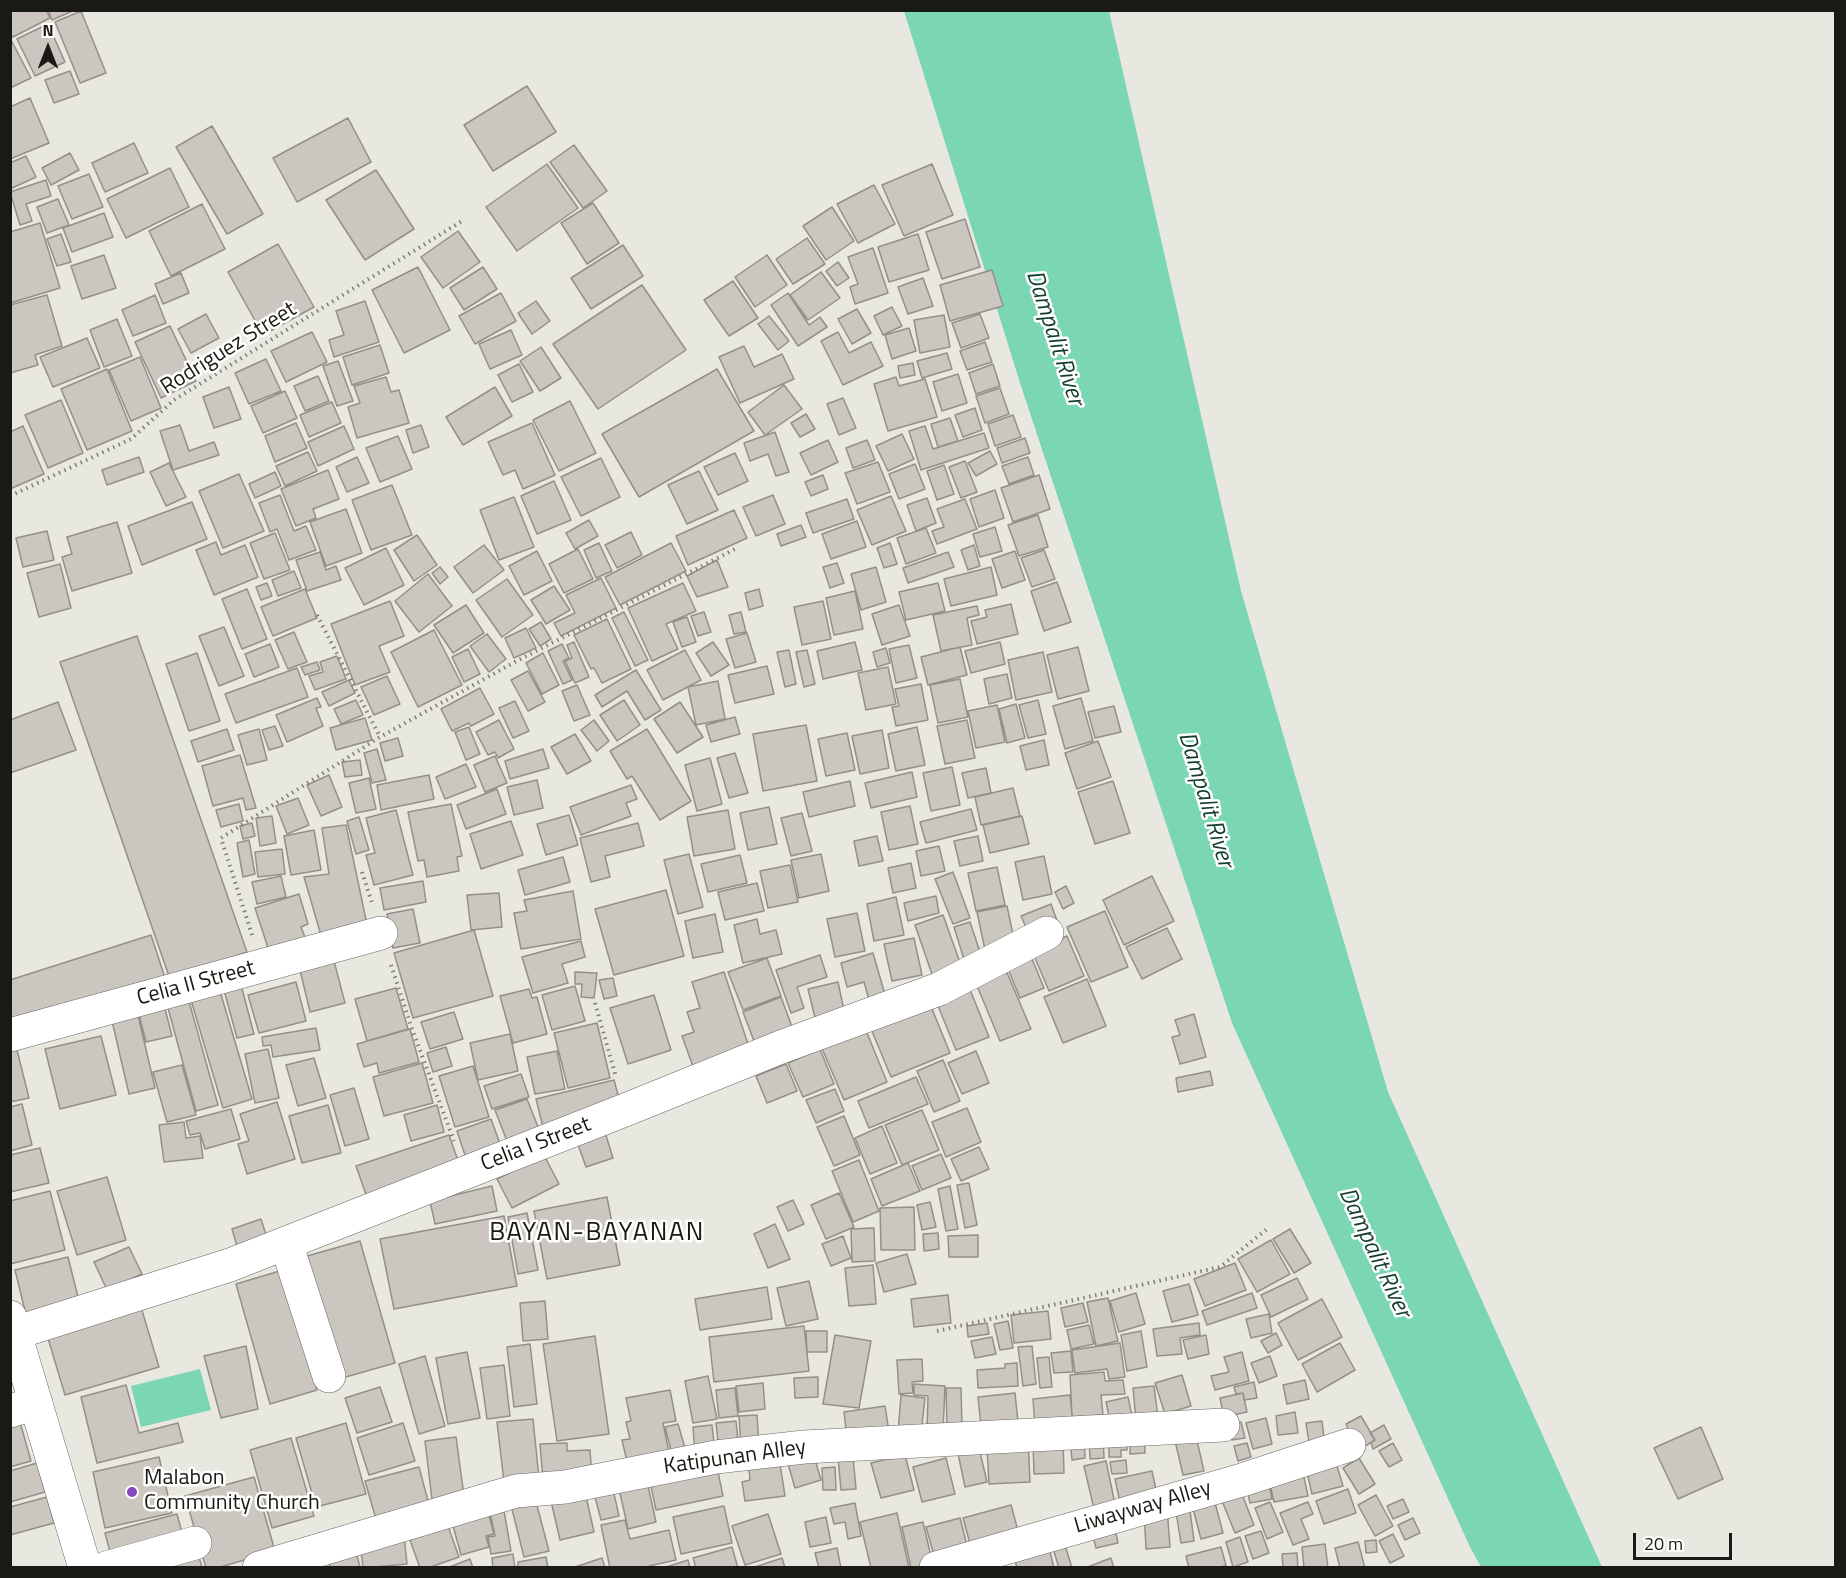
<!DOCTYPE html>
<style>
body{margin:0}
#map{position:relative;width:1846px;height:1578px;overflow:hidden;background:#e9e8e0;font-family:"Titillium Web",sans-serif}
canvas{display:block}
.frame{position:absolute;inset:0;border:12px solid #191916;pointer-events:none}
.north{position:absolute;left:18px;top:18px;width:60px;height:60px;-webkit-text-stroke:4px #fffffe;paint-order:stroke;rotate:0deg;font-size:16px;font-weight:700;line-height:24px;text-align:center;color:#191916}
.north::after{content:'';display:block;margin:auto;width:21px;height:27px;background:#191916;clip-path:polygon(50% 0,100% 100%,50% 72%,0 100%)}
.scale{position:absolute;left:1633px;top:1533px;width:99px;height:27px;box-sizing:border-box;border:3px solid #191916;border-top:0;padding-left:8px;font-size:18px;line-height:21px;white-space:nowrap;color:#191916;-webkit-text-stroke:4px #fffffe;paint-order:stroke}
</style>
<div id="map">
<canvas width="1846" height="1578"></canvas>
<div class="frame"></div>
<div class="north">N</div>
<div class="scale">20 m</div>
</div>
<script>
const g = document.querySelector('canvas').getContext('2d');
g.lineJoin = 'round';
function paint(path, color) { g.fillStyle = color; g.fill(path, 'evenodd'); }
const shape = rows => new Path2D(rows.map(r => 'M' + r).join(''));
function stroke(path, color, width, dash) { g.strokeStyle = color; g.lineWidth = width; g.lineCap = dash ? 'butt' : 'round'; g.setLineDash(dash || []); g.stroke(path); }
function drawText(font, color, halo, rows, align = 'center') {
  g.font = font + ' "Titillium Web",sans-serif'; g.lineWidth = 5; g.setLineDash([]); g.textBaseline = 'middle'; g.strokeStyle = halo; g.fillStyle = color; for (const [text, x, y, turn = 0] of rows) {
    g.save(); g.translate(x, y); g.rotate((+turn || 0) * Math.PI / 180); g.textAlign = isNaN(turn) ? turn : align; if (halo) g.strokeText(text, 0, 0); g.fillText(text, 0, 0); g.restore();
  }
}
paint(shape([
 [904,11,1109,11,1241,591,1388,1092,1602,1567,1481,1567,1470,1547,1232,1023,1021,386],
 [200,1369,211,1410,141,1427,131,1386]
]), '#7ad6b3');
const building = shape([
 [10,10,46,10,50,18,13,37,10,33,10,10],
 [48,10,75,10,52,20,48,10],
 [81,11,106,73,80,83,55,22,81,11],
 [48,24,65,62,35,76,17,39,48,24],
 [10,38,31,78,10,88,10,38],
 [70,71,79,94,54,103,45,80,70,71],
 [527,86,556,132,493,171,464,125,527,86],
 [30,98,49,143,10,159,10,107,30,98],
 [348,118,371,162,297,202,273,158,348,118],
 [212,126,263,214,227,234,176,147,212,126],
 [134,143,148,173,105,192,92,163,134,143],
 [574,145,607,191,583,208,550,162,574,145],
 [70,153,79,170,51,185,42,168,70,153],
 [26,156,36,177,10,189,10,163,26,156],
 [547,164,578,208,517,251,486,207,547,164],
 [932,164,953,215,904,236,882,185,932,164],
 [170,168,189,207,126,238,107,199,170,168],
 [376,170,414,229,365,260,326,200,376,170],
 [89,174,103,207,72,219,58,186,89,174],
 [46,180,51,196,26,204,32,221,20,225,10,192,46,180],
 [874,185,895,224,858,243,837,204,874,185],
 [58,199,69,225,47,233,37,207,58,199],
 [593,203,619,243,587,264,561,223,593,203],
 [202,204,225,249,171,276,149,231,202,204],
 [832,207,854,241,826,260,803,226,832,207],
 [104,213,113,237,72,252,63,228,104,213],
 [965,219,980,267,942,279,926,232,965,219],
 [40,223,60,288,10,303,10,232,40,223],
 [458,231,480,262,443,288,421,257,458,231],
 [61,234,71,262,57,266,47,239,61,234],
 [918,234,929,270,889,282,878,247,918,234],
 [807,238,825,264,793,284,776,259,807,238],
 [278,244,314,307,263,335,228,272,278,244],
 [623,245,643,276,591,309,571,278,623,245],
 [873,248,888,293,855,304,850,287,858,284,848,257,873,248],
 [104,255,116,288,82,299,71,266,104,255],
 [767,255,787,285,755,307,735,277,767,255],
 [838,262,849,278,837,286,826,271,838,262],
 [418,267,450,330,404,353,372,290,418,267],
 [483,267,497,289,464,310,450,288,483,267],
 [992,270,1003,306,950,321,940,285,992,270],
 [821,272,840,298,808,320,790,295,821,272],
 [181,273,189,293,163,304,155,284,181,273],
 [923,278,933,306,908,314,898,287,923,278],
 [733,281,758,318,729,336,704,300,733,281],
 [642,285,686,350,598,409,553,344,642,285],
 [501,293,516,321,475,344,459,316,501,293],
 [788,293,809,325,820,317,827,327,798,346,771,305,788,293],
 [47,295,62,346,35,355,38,365,10,373,10,305,47,295],
 [155,295,166,323,133,336,122,310,155,295],
 [365,301,379,342,334,357,329,340,344,335,336,311,365,301],
 [536,301,550,321,532,334,518,313,536,301],
 [892,307,902,326,883,335,874,316,892,307],
 [857,309,871,333,852,344,838,319,857,309],
 [206,314,219,338,191,353,178,329,206,314],
 [980,314,989,338,961,348,952,323,980,314],
 [944,315,950,347,920,353,914,320,944,315],
 [769,316,789,341,778,350,758,324,769,316],
 [117,319,132,356,104,367,90,330,117,319],
 [170,326,196,381,161,398,135,342,170,326],
 [909,328,916,351,892,359,885,335,909,328],
 [511,330,522,355,490,369,479,344,511,330],
 [312,332,327,362,286,382,271,351,312,332],
 [838,332,849,353,871,342,883,366,843,385,821,341,838,332],
 [87,338,100,368,53,387,40,357,87,338],
 [985,342,992,362,967,370,960,351,985,342],
 [380,345,389,373,352,385,343,357,380,345],
 [744,346,754,367,782,354,794,379,740,403,719,357,744,346],
 [541,347,561,378,540,391,520,361,541,347],
 [947,353,952,369,922,378,917,361,947,353],
 [140,357,161,408,131,421,109,370,140,357],
 [266,359,281,391,249,404,235,373,266,359],
 [338,361,353,401,337,406,323,366,338,361],
 [913,363,915,375,900,378,898,366,913,363],
 [519,364,533,392,512,402,498,375,519,364],
 [993,364,1000,386,976,394,969,373,993,364],
 [107,369,132,431,87,450,61,389,107,369],
 [717,369,754,431,639,497,602,434,717,369],
 [958,374,967,403,942,411,933,382,958,374],
 [318,376,329,401,305,411,294,386,318,376],
 [386,377,391,392,399,390,409,423,357,438,348,407,360,403,354,386,386,377],
 [896,377,899,386,925,379,937,417,888,431,874,384,896,377],
 [784,385,802,409,765,435,748,412,784,385],
 [229,387,241,419,214,428,203,397,229,387],
 [495,387,512,416,463,445,446,417,495,387],
 [1000,388,1009,414,985,423,976,396,1000,388],
 [285,391,297,418,263,433,251,406,285,391],
 [843,398,856,428,839,435,827,404,843,398],
 [61,400,83,453,48,468,25,415,61,400],
 [570,401,596,453,559,471,533,420,570,401],
 [332,402,341,423,309,437,300,415,332,402],
 [975,408,982,430,963,437,955,415,975,408],
 [806,414,815,429,800,437,791,423,806,414],
 [1013,415,1021,437,995,446,988,424,1013,415],
 [950,418,958,441,938,447,931,424,950,418],
 [296,423,307,448,275,462,265,436,296,423],
 [532,423,555,475,523,489,515,470,503,475,488,442,532,423],
 [180,425,189,451,214,442,219,455,173,470,160,431,180,425],
 [421,425,429,447,413,453,406,430,421,425],
 [23,426,44,474,10,489,10,432,23,426],
 [344,426,354,449,318,466,308,442,344,426],
 [925,426,933,449,984,433,989,448,921,470,909,431,925,426],
 [775,432,789,472,776,476,768,454,750,461,744,443,775,432],
 [902,434,914,459,888,471,876,446,902,434],
 [398,436,412,469,380,482,366,448,398,436],
 [1025,438,1030,453,1002,463,997,448,1025,438],
 [828,440,838,462,811,475,800,453,828,440],
 [867,440,875,460,853,468,846,448,867,440],
 [990,451,997,464,976,476,968,463,990,451],
 [308,452,317,471,285,486,276,466,308,452],
 [735,453,748,481,718,495,704,467,735,453],
 [139,457,144,472,107,485,102,470,139,457],
 [357,457,369,483,347,492,336,467,357,457],
 [1028,457,1034,475,1009,484,1002,466,1028,457],
 [601,458,620,497,581,516,561,477,601,458],
 [965,461,977,492,961,498,949,467,965,461],
 [878,462,890,492,857,504,845,473,878,462],
 [169,463,186,497,166,506,150,472,169,463],
 [915,464,925,489,899,499,889,474,915,464],
 [944,465,954,494,937,500,927,471,944,465],
 [328,470,339,499,313,509,316,518,296,526,281,489,328,470],
 [699,471,718,510,687,524,668,485,699,471],
 [275,472,281,486,255,498,249,484,275,472],
 [239,474,264,531,223,548,199,491,239,474],
 [823,475,828,489,811,496,805,482,823,475],
 [1039,475,1050,509,1013,522,1001,488,1039,475],
 [554,481,571,520,537,534,521,496,554,481],
 [392,485,412,535,371,550,352,500,392,485],
 [995,490,1004,518,979,527,970,499,995,490],
 [280,495,294,531,306,526,316,550,289,560,277,529,270,532,259,503,280,495],
 [773,495,785,524,756,536,743,507,773,495],
 [891,496,906,531,872,545,857,510,891,496],
 [514,497,534,547,499,560,480,510,514,497],
 [927,498,936,523,916,531,907,505,927,498],
 [847,499,854,519,813,533,806,513,847,499],
 [965,499,977,529,937,544,932,531,944,527,937,509,965,499],
 [192,502,207,539,142,565,128,526,192,502],
 [346,509,362,553,326,566,310,522,346,509],
 [734,510,747,538,688,565,676,536,734,510],
 [1038,515,1048,547,1019,556,1008,525,1038,515],
 [589,520,598,536,575,549,566,533,589,520],
 [857,521,866,547,831,559,822,534,857,521],
 [117,522,132,573,72,591,62,557,72,554,67,537,117,522],
 [801,525,806,537,781,546,777,534,801,525],
 [995,527,1002,551,980,557,973,534,995,527],
 [926,528,936,553,906,564,897,538,926,528],
 [47,531,54,560,23,567,16,538,47,531],
 [631,532,642,555,617,568,605,545,631,532],
 [275,533,290,570,264,579,250,543,275,533],
 [417,535,437,565,414,581,394,550,417,535],
 [216,542,221,555,245,545,258,577,214,595,196,550,216,542],
 [599,543,612,571,596,578,584,550,599,543],
 [671,543,686,571,620,605,605,577,671,543],
 [890,543,897,564,884,568,877,548,890,543],
 [484,545,504,570,473,593,454,567,484,545],
 [974,545,980,566,968,570,961,550,974,545],
 [386,548,404,585,364,605,345,568,386,548],
 [578,549,593,579,564,593,549,564,578,549],
 [1044,550,1055,579,1032,587,1021,558,1044,550],
 [537,551,552,581,524,595,509,566,537,551],
 [1015,551,1025,580,1002,588,992,559,1015,551],
 [320,552,326,570,336,566,341,580,307,591,296,560,320,552],
 [948,552,954,567,908,583,903,568,948,552],
 [717,560,728,587,697,597,687,576,717,560],
 [837,563,844,583,830,588,823,567,837,563],
 [60,564,71,608,39,617,27,573,60,564],
 [440,567,448,577,440,584,432,573,440,567],
 [876,567,886,602,861,610,851,574,876,567],
 [991,567,997,595,951,606,944,579,991,567],
 [294,571,301,588,278,596,272,580,294,571],
 [428,574,452,606,419,632,395,601,428,574],
 [601,578,616,608,561,636,554,623,575,613,566,595,601,578],
 [507,579,533,615,502,637,476,600,507,579],
 [1057,582,1071,622,1044,631,1031,591,1057,582],
 [267,583,272,596,261,600,256,587,267,583],
 [683,583,696,611,666,624,678,649,652,661,628,608,683,583],
 [938,583,945,611,906,620,899,592,938,583],
 [554,586,570,610,546,624,531,600,554,586],
 [247,589,267,639,242,649,222,599,247,589],
 [305,589,317,618,273,636,261,607,305,589],
 [759,589,763,606,749,610,745,593,759,589],
 [855,591,863,629,834,635,826,598,855,591],
 [390,601,404,636,379,646,390,672,355,685,331,624,390,601],
 [823,601,831,639,802,645,794,607,823,601],
 [1011,604,1018,634,977,644,971,621,987,617,985,610,1011,604],
 [466,605,484,633,453,653,434,625,466,605],
 [899,605,910,636,882,645,872,614,899,605],
 [977,606,979,615,967,618,972,645,941,651,933,615,977,606],
 [624,612,648,660,635,666,612,618,624,612],
 [704,612,711,632,698,636,691,616,704,612],
 [741,612,746,632,734,634,729,615,741,612],
 [687,617,696,642,682,647,673,622,687,617],
 [607,619,631,669,602,683,594,668,591,669,574,635,607,619],
 [541,622,551,639,540,646,529,629,541,622],
 [224,627,244,676,219,686,199,636,224,627],
 [526,628,536,648,514,658,505,638,526,628],
 [434,630,462,685,418,707,391,652,434,630],
 [294,632,307,662,288,669,275,640,294,632],
 [747,633,756,662,735,668,726,639,747,633],
 [487,634,506,659,489,672,470,646,487,634],
 [137,636,247,952,170,979,60,662,137,636],
 [574,642,589,677,575,683,565,661,572,658,567,645,574,642],
 [713,642,729,665,711,676,696,653,713,642],
 [855,642,862,670,823,679,817,651,855,642],
 [1000,642,1005,664,971,673,965,651,1000,642],
 [270,644,279,667,254,677,245,654,270,644],
 [562,644,569,658,563,661,572,680,563,684,548,651,562,644],
 [909,645,917,678,896,683,889,649,909,645],
 [960,647,967,675,928,685,921,657,960,647],
 [1078,647,1089,691,1058,699,1047,655,1078,647],
 [886,648,890,663,877,667,873,652,886,648],
 [468,649,480,674,464,682,452,657,468,649],
 [685,650,701,680,663,700,647,670,685,650],
 [789,650,796,684,785,687,777,652,789,650],
 [807,650,815,684,804,687,796,652,807,650],
 [1043,652,1052,692,1016,700,1008,660,1043,652],
 [197,653,220,721,189,731,166,664,197,653],
 [543,653,559,685,542,694,526,663,543,653],
 [337,656,346,679,315,690,309,676,323,672,320,662,337,656],
 [317,662,320,670,305,675,301,667,317,662],
 [767,666,774,694,735,703,728,675,767,666],
 [888,667,896,704,866,710,858,673,888,667],
 [297,668,308,697,236,723,225,694,297,668],
 [636,670,661,710,645,720,627,691,602,707,595,695,636,670],
 [528,671,545,702,528,711,511,680,528,671],
 [1007,674,1012,698,989,704,984,679,1007,674],
 [387,676,400,704,374,715,361,687,387,676],
 [960,679,968,717,938,723,930,685,960,679],
 [349,680,355,693,329,706,322,692,349,680],
 [718,681,725,719,696,725,688,687,718,681],
 [921,684,928,720,896,726,892,707,899,706,895,689,921,684],
 [577,685,590,715,574,721,562,691,577,685],
 [480,688,494,714,471,726,469,723,452,731,441,709,480,688],
 [317,698,321,707,316,708,323,726,287,742,276,715,317,698],
 [1081,698,1093,741,1065,749,1053,706,1081,698],
 [356,700,363,715,341,724,334,709,356,700],
 [624,700,640,725,617,741,600,715,624,700],
 [1038,700,1046,734,1028,738,1019,705,1038,700],
 [515,701,529,731,513,738,499,708,515,701],
 [58,702,76,750,10,773,10,720,58,702],
 [680,702,703,737,677,753,654,719,680,702],
 [1016,704,1025,738,1007,743,999,709,1016,704],
 [997,705,1005,742,976,748,968,711,997,705],
 [1114,706,1121,732,1095,738,1088,712,1114,706],
 [735,717,740,734,711,742,706,725,735,717],
 [365,718,372,740,336,750,330,728,365,718],
 [499,720,514,749,498,758,495,752,488,755,476,732,499,720],
 [594,720,609,741,597,751,581,730,594,720],
 [967,720,975,758,945,764,937,726,967,720],
 [806,725,817,781,763,791,753,734,806,725],
 [275,726,283,746,269,750,262,730,275,726],
 [469,727,480,754,466,760,455,732,469,727],
 [917,727,925,765,896,771,888,734,917,727],
 [227,729,234,750,198,762,191,741,227,729],
 [259,729,267,760,247,765,238,735,259,729],
 [647,729,691,801,660,820,632,776,627,779,610,751,647,729],
 [882,730,889,768,860,774,852,736,882,730],
 [847,733,855,770,826,776,818,739,847,733],
 [575,734,591,761,567,774,551,747,575,734],
 [398,738,403,756,385,761,380,743,398,738],
 [1044,740,1049,765,1026,770,1020,746,1044,740],
 [1098,741,1111,777,1077,789,1065,753,1098,741],
 [377,749,386,780,372,783,364,753,377,749],
 [543,749,549,768,510,779,505,761,543,749],
 [735,753,748,793,729,798,717,758,735,753],
 [240,755,256,808,246,810,243,798,213,806,202,766,240,755],
 [495,756,507,783,485,792,474,765,495,756],
 [710,758,722,804,697,811,685,765,710,758],
 [360,760,362,775,345,777,342,762,360,760],
 [466,764,476,787,445,799,436,777,466,764],
 [952,767,960,805,931,811,923,773,952,767],
 [986,768,991,793,968,798,962,773,986,768],
 [912,772,917,797,871,808,865,783,912,772],
 [329,775,342,807,321,816,307,785,329,775],
 [429,775,434,799,381,810,377,785,429,775],
 [369,778,376,809,356,813,349,783,369,778],
 [537,780,543,808,514,815,507,787,537,780],
 [850,781,855,806,809,817,803,792,850,781],
 [1113,781,1130,833,1095,844,1078,792,1113,781],
 [631,785,637,799,626,803,631,816,581,835,570,807,631,785],
 [1013,788,1020,816,981,825,975,797,1013,788],
 [497,789,506,814,466,829,457,805,497,789],
 [298,798,309,825,287,834,276,806,298,798],
 [239,804,243,821,221,827,216,810,239,804],
 [451,804,462,856,457,857,459,871,427,877,424,860,418,861,408,812,451,804],
 [910,806,918,844,889,850,881,812,910,806],
 [769,807,777,844,748,850,740,813,769,807],
 [971,809,977,830,926,843,920,822,971,809],
 [396,810,413,875,374,885,366,855,375,853,366,818,396,810],
 [728,810,735,849,694,856,687,817,728,810],
 [802,813,812,851,791,856,781,818,802,813],
 [569,815,578,845,546,855,537,824,569,815],
 [272,816,276,843,260,846,256,818,272,816],
 [1022,816,1029,844,990,853,983,825,1022,816],
 [359,817,369,850,356,854,347,821,359,817],
 [511,821,523,855,481,869,470,834,511,821],
 [252,823,255,836,243,839,240,826,252,823],
 [638,823,644,846,605,856,610,877,591,882,580,838,638,823],
 [346,825,368,929,323,942,304,877,329,874,322,828,346,825],
 [314,830,321,870,291,875,284,836,314,830],
 [877,836,883,861,859,866,854,841,877,836],
 [978,836,983,861,960,866,954,841,978,836],
 [249,840,255,874,243,877,237,843,249,840],
 [939,846,945,871,921,876,916,851,939,846],
 [282,849,285,874,258,877,255,852,282,849],
 [689,854,703,907,678,914,664,860,689,854],
 [821,854,829,891,799,898,791,860,821,854],
 [740,855,747,883,708,892,701,864,740,855],
 [1044,856,1052,894,1023,900,1015,862,1044,856],
 [563,857,570,882,525,895,518,870,563,857],
 [911,863,916,888,893,893,888,868,911,863],
 [790,865,798,902,768,908,760,871,790,865],
 [997,867,1005,905,976,911,968,873,997,867],
 [953,872,970,918,953,924,935,879,953,872],
 [281,876,286,897,257,904,252,882,281,876],
 [1152,876,1174,921,1124,945,1103,900,1152,876],
 [423,881,426,902,384,910,380,888,423,881],
 [757,883,764,911,725,920,718,892,757,883],
 [1066,886,1074,903,1063,909,1055,892,1066,886],
 [666,890,684,956,614,975,595,909,666,890],
 [573,891,581,939,521,949,514,913,527,911,524,900,573,891],
 [499,893,502,927,471,930,467,895,499,893],
 [299,894,308,924,301,927,307,942,270,954,255,908,299,894],
 [936,896,939,913,908,921,904,903,936,896],
 [896,897,904,935,874,941,867,904,896,897],
 [1051,904,1059,926,1030,937,1021,916,1051,904],
 [1007,906,1015,944,985,950,977,912,1007,906],
 [413,909,420,943,393,948,387,914,413,909],
 [1105,911,1128,967,1091,982,1067,927,1105,911],
 [857,913,865,951,835,957,827,919,857,913],
 [715,914,723,952,693,958,685,921,715,914],
 [943,915,963,971,934,980,915,925,943,915],
 [757,919,760,934,776,930,782,954,743,963,734,925,757,919],
 [970,922,983,961,966,966,954,927,970,922],
 [1167,928,1182,959,1142,979,1126,947,1167,928],
 [474,930,493,996,413,1018,394,953,474,930],
 [151,935,165,978,10,1028,10,980,151,935],
 [1067,936,1084,976,1049,991,1032,951,1067,936],
 [914,938,922,975,892,981,884,944,914,938],
 [581,941,585,957,562,964,568,983,533,993,522,957,581,941],
 [873,953,886,998,870,1003,864,982,847,987,841,963,873,953],
 [1030,954,1044,988,1020,998,1006,964,1030,954],
 [820,955,827,977,797,987,804,1008,791,1013,776,970,820,955],
 [767,958,781,996,743,1010,728,972,767,958],
 [334,961,345,1003,310,1012,300,970,334,961],
 [1005,968,1031,1029,1000,1041,975,981,1005,968],
 [575,972,597,973,594,998,581,997,582,984,575,984,575,972],
 [724,972,751,1053,695,1072,682,1036,694,1032,687,1012,700,1008,692,982,724,972],
 [613,978,617,996,604,999,599,980,613,978],
 [1087,979,1106,1026,1063,1043,1044,997,1087,979],
 [217,981,252,1099,223,1108,188,990,217,981],
 [296,982,306,1021,259,1033,248,995,296,982],
 [838,982,846,1020,817,1026,808,989,838,982],
 [967,982,989,1037,956,1050,934,996,967,982],
 [241,985,254,1034,237,1038,224,990,241,985],
 [575,986,585,1021,552,1030,542,995,575,986],
 [396,988,408,1029,367,1041,355,999,396,988],
 [529,989,532,998,537,997,547,1034,513,1043,500,996,529,989],
 [186,991,218,1105,196,1111,165,997,186,991],
 [654,995,671,1050,628,1064,610,1008,654,995],
 [781,997,795,1035,757,1049,743,1012,781,997],
 [928,999,950,1053,891,1077,869,1024,928,999],
 [163,1001,172,1036,146,1042,137,1007,163,1001],
 [454,1012,463,1039,430,1049,421,1022,454,1012],
 [1194,1014,1206,1057,1180,1064,1172,1037,1180,1035,1175,1020,1194,1014],
 [138,1015,155,1088,129,1094,112,1021,138,1015],
 [597,1023,610,1078,568,1088,554,1033,597,1023],
 [316,1028,320,1050,273,1057,271,1045,263,1046,262,1037,316,1028],
 [865,1028,887,1082,844,1100,821,1046,865,1028],
 [410,1029,419,1062,379,1073,377,1063,364,1067,357,1044,410,1029],
 [510,1034,518,1071,478,1080,470,1043,510,1034],
 [101,1036,116,1095,60,1109,45,1049,101,1036],
 [15,1042,29,1098,10,1102,10,1044,15,1042],
 [446,1047,452,1066,433,1072,427,1053,446,1047],
 [268,1049,279,1098,255,1103,245,1054,268,1049],
 [820,1049,834,1084,803,1097,788,1063,820,1049],
 [557,1051,565,1089,535,1094,527,1057,557,1051],
 [976,1051,989,1083,962,1094,948,1063,976,1051],
 [314,1058,326,1098,298,1106,286,1065,314,1058],
 [943,1060,960,1101,934,1112,917,1071,943,1060],
 [422,1063,433,1103,384,1116,373,1077,422,1063],
 [786,1064,797,1091,767,1103,756,1076,786,1064],
 [182,1065,196,1115,167,1122,153,1072,182,1065],
 [473,1066,489,1117,455,1127,439,1076,473,1066],
 [1210,1071,1213,1085,1178,1092,1176,1078,1210,1071],
 [521,1074,529,1097,492,1109,484,1086,521,1074],
 [916,1077,928,1104,869,1128,858,1101,916,1077],
 [614,1080,622,1110,544,1131,536,1099,614,1080],
 [354,1088,369,1139,345,1146,330,1095,354,1088],
 [835,1089,844,1111,816,1123,806,1100,835,1089],
 [527,1099,542,1137,510,1149,495,1110,527,1099],
 [277,1102,295,1159,247,1174,238,1144,249,1141,240,1114,277,1102],
 [22,1104,32,1145,10,1151,10,1107,22,1104],
 [328,1105,341,1153,302,1163,289,1116,328,1105],
 [437,1105,444,1132,411,1141,404,1115,437,1105],
 [967,1108,981,1142,946,1157,932,1122,967,1108],
 [231,1109,240,1139,205,1149,200,1133,190,1135,186,1121,231,1109],
 [922,1110,939,1150,902,1165,885,1125,922,1110],
 [844,1116,860,1155,834,1166,817,1127,844,1116],
 [491,1119,504,1155,469,1167,457,1131,491,1119],
 [184,1122,186,1138,200,1136,203,1158,164,1162,159,1125,184,1122],
 [882,1126,897,1163,870,1174,855,1138,882,1126],
 [604,1129,613,1158,586,1167,576,1139,604,1129],
 [449,1135,462,1172,369,1203,356,1166,449,1135],
 [979,1147,989,1169,961,1181,951,1159,979,1147],
 [40,1148,49,1183,10,1192,10,1155,40,1148],
 [941,1154,951,1178,922,1190,912,1166,941,1154],
 [544,1155,559,1184,512,1208,497,1179,544,1155],
 [859,1160,879,1211,853,1222,832,1171,859,1160],
 [908,1163,920,1191,882,1206,871,1179,908,1163],
 [107,1177,126,1240,77,1255,57,1191,107,1177],
 [969,1183,977,1225,965,1228,957,1185,969,1183],
 [492,1186,497,1211,435,1224,430,1201,492,1186],
 [950,1186,958,1229,946,1231,938,1189,950,1186],
 [50,1191,65,1250,10,1264,10,1201,50,1191],
 [839,1193,854,1227,826,1239,811,1205,839,1193],
 [607,1197,620,1265,547,1279,534,1211,607,1197],
 [793,1200,804,1224,788,1231,777,1207,793,1200],
 [930,1202,936,1227,922,1230,917,1205,930,1202],
 [914,1207,915,1250,881,1250,880,1208,914,1207],
 [527,1213,538,1270,518,1274,508,1217,527,1213],
 [504,1216,517,1286,394,1309,380,1239,504,1216],
 [261,1219,269,1244,239,1253,232,1229,261,1219],
 [775,1224,790,1259,768,1268,754,1234,775,1224],
 [874,1228,875,1261,852,1262,851,1229,874,1228],
 [1290,1229,1311,1263,1294,1273,1273,1239,1290,1229],
 [938,1233,939,1249,924,1251,923,1234,938,1233],
 [978,1235,978,1257,949,1257,948,1236,978,1235],
 [843,1236,851,1258,831,1266,822,1244,843,1236],
 [1271,1240,1290,1274,1257,1292,1238,1259,1271,1240],
 [360,1241,395,1363,342,1378,307,1256,360,1241],
 [129,1247,142,1274,107,1290,94,1262,129,1247],
 [907,1254,916,1284,884,1292,876,1263,907,1254],
 [68,1257,80,1305,27,1319,15,1270,68,1257],
 [1235,1263,1246,1290,1205,1306,1194,1279,1235,1263],
 [873,1265,876,1304,849,1306,845,1268,873,1265],
 [283,1270,317,1390,270,1404,236,1284,283,1270],
 [1297,1278,1308,1299,1271,1317,1261,1295,1297,1278],
 [809,1281,818,1319,786,1326,777,1288,809,1281],
 [1189,1284,1198,1315,1172,1322,1163,1291,1189,1284],
 [767,1287,772,1319,700,1330,695,1299,767,1287],
 [1136,1293,1145,1324,1119,1332,1110,1301,1136,1293],
 [1252,1293,1257,1308,1207,1325,1202,1311,1252,1293],
 [948,1295,951,1323,914,1327,911,1299,948,1295],
 [1108,1298,1118,1341,1096,1346,1087,1302,1108,1298],
 [1322,1299,1342,1337,1298,1360,1278,1323,1322,1299],
 [545,1301,548,1339,523,1341,520,1303,545,1301],
 [1083,1303,1088,1322,1065,1327,1061,1308,1083,1303],
 [141,1307,159,1367,65,1395,47,1335,141,1307],
 [1048,1311,1051,1339,1014,1343,1011,1315,1048,1311],
 [1269,1314,1272,1333,1251,1338,1246,1319,1269,1314],
 [1008,1321,1013,1348,1000,1350,994,1324,1008,1321],
 [987,1323,989,1334,968,1337,967,1326,987,1323],
 [1199,1323,1200,1335,1180,1338,1182,1354,1157,1356,1153,1329,1199,1323],
 [1089,1325,1094,1344,1071,1349,1067,1330,1089,1325],
 [804,1326,809,1371,714,1382,709,1337,804,1326],
 [806,1331,827,1331,827,1352,807,1352,806,1331],
 [1141,1331,1147,1367,1127,1371,1121,1335,1141,1331],
 [1276,1333,1282,1345,1268,1353,1261,1341,1276,1333],
 [835,1335,871,1341,859,1408,823,1404,835,1335],
 [1206,1335,1209,1354,1188,1359,1183,1340,1206,1335],
 [595,1336,609,1434,557,1441,543,1344,595,1336],
 [992,1337,996,1354,975,1358,971,1341,992,1337],
 [1120,1343,1125,1377,1109,1379,1107,1369,1075,1373,1072,1350,1120,1343],
 [1340,1343,1355,1370,1317,1392,1302,1364,1340,1343],
 [530,1344,537,1404,514,1407,507,1347,530,1344],
 [246,1346,258,1409,221,1418,204,1356,246,1346],
 [1032,1346,1036,1384,1023,1386,1018,1347,1032,1346],
 [1071,1351,1073,1372,1054,1373,1051,1353,1071,1351],
 [467,1352,480,1418,448,1424,436,1358,467,1352],
 [1242,1352,1249,1381,1215,1390,1211,1376,1229,1372,1224,1357,1242,1352],
 [425,1356,445,1426,419,1434,399,1364,425,1356],
 [1270,1356,1277,1376,1259,1383,1251,1363,1270,1356],
 [1049,1357,1052,1387,1040,1388,1037,1358,1049,1357],
 [922,1359,923,1381,912,1382,913,1393,899,1394,897,1360,922,1359],
 [1017,1363,1018,1386,978,1388,977,1370,1005,1368,1005,1364,1017,1363],
 [504,1365,510,1416,487,1419,480,1368,504,1365],
 [1104,1372,1105,1381,1123,1380,1125,1394,1101,1395,1103,1415,1072,1417,1070,1375,1104,1372],
 [1182,1375,1191,1406,1165,1414,1155,1383,1182,1375],
 [708,1376,717,1419,693,1423,685,1381,708,1376],
 [818,1377,818,1397,795,1398,794,1378,818,1377],
 [1305,1380,1309,1399,1287,1404,1283,1385,1305,1380],
 [1254,1382,1257,1398,1244,1400,1243,1393,1236,1394,1234,1387,1254,1382],
 [763,1383,765,1409,739,1412,736,1386,763,1383],
 [914,1384,945,1386,943,1431,927,1430,928,1396,914,1395,914,1384],
 [126,1385,139,1433,178,1423,183,1442,97,1463,81,1397,126,1385],
 [1154,1386,1158,1418,1136,1421,1133,1388,1154,1386],
 [380,1387,392,1422,357,1433,345,1398,380,1387],
 [735,1388,738,1416,719,1418,716,1390,735,1388],
 [946,1388,961,1388,962,1428,947,1428,946,1388],
 [670,1390,676,1421,663,1423,670,1458,628,1466,622,1440,630,1439,626,1422,631,1421,626,1398,670,1390],
 [1015,1393,1018,1422,981,1426,978,1397,1015,1393],
 [1243,1393,1247,1412,1224,1417,1220,1398,1243,1393],
 [901,1395,925,1398,921,1435,898,1433,901,1395],
 [1070,1395,1073,1423,1035,1427,1033,1399,1070,1395],
 [1128,1397,1132,1416,1110,1421,1106,1402,1128,1397],
 [885,1406,889,1432,847,1438,844,1412,885,1406],
 [1295,1412,1298,1433,1278,1435,1276,1416,1295,1412],
 [18,1415,31,1461,10,1467,10,1417,18,1415],
 [757,1415,759,1446,741,1448,739,1416,757,1415],
 [1361,1416,1375,1440,1355,1452,1352,1436,1346,1424,1361,1416],
 [1266,1418,1272,1444,1253,1449,1246,1423,1266,1418],
 [533,1419,539,1478,504,1482,497,1422,533,1419],
 [736,1421,739,1449,719,1451,716,1423,736,1421],
 [1322,1421,1325,1447,1310,1449,1306,1423,1322,1421],
 [1241,1422,1245,1438,1232,1440,1228,1424,1241,1422],
 [346,1423,366,1494,316,1507,296,1438,346,1423],
 [403,1423,415,1461,369,1475,357,1438,403,1423],
 [678,1424,688,1458,674,1462,665,1427,678,1424],
 [712,1425,715,1453,695,1455,693,1427,712,1425],
 [1384,1425,1391,1439,1373,1449,1371,1443,1375,1440,1370,1433,1384,1425],
 [1701,1427,1723,1479,1678,1499,1654,1448,1701,1427],
 [1194,1428,1204,1471,1183,1475,1173,1432,1194,1428],
 [1144,1432,1145,1453,1130,1454,1130,1433,1144,1432],
 [1103,1434,1104,1458,1090,1459,1089,1435,1103,1434],
 [1109,1434,1127,1434,1127,1450,1121,1450,1121,1457,1109,1457,1109,1434],
 [456,1437,465,1503,433,1508,425,1441,456,1437],
 [291,1438,314,1516,272,1528,250,1450,291,1438],
 [1028,1438,1030,1482,989,1484,987,1448,1028,1438],
 [1084,1438,1085,1458,1072,1460,1070,1439,1084,1438],
 [977,1439,987,1482,965,1487,956,1444,977,1439],
 [1063,1441,1064,1473,1034,1474,1033,1443,1063,1441],
 [567,1443,567,1451,590,1450,592,1477,543,1480,540,1444,567,1443],
 [1247,1443,1251,1457,1238,1461,1234,1446,1247,1443],
 [1393,1443,1402,1460,1389,1467,1379,1451,1393,1443],
 [812,1449,821,1480,795,1488,786,1457,812,1449],
 [905,1455,914,1490,881,1498,871,1463,905,1455],
 [159,1457,172,1513,105,1528,93,1472,159,1457],
 [853,1457,856,1489,841,1490,838,1458,853,1457],
 [715,1458,723,1496,656,1510,648,1472,715,1458],
 [946,1458,955,1494,922,1502,913,1467,946,1458],
 [1359,1458,1375,1484,1359,1494,1343,1468,1359,1458],
 [1126,1460,1127,1473,1112,1474,1110,1462,1126,1460],
 [1106,1461,1115,1504,1094,1509,1084,1466,1106,1461],
 [37,1463,45,1492,10,1502,10,1471,37,1463],
 [1336,1463,1343,1486,1312,1494,1307,1472,1336,1463],
 [780,1464,785,1496,745,1501,742,1482,750,1480,749,1468,780,1464],
 [419,1467,431,1512,378,1526,365,1481,419,1467],
 [835,1467,836,1490,823,1490,822,1468,835,1467],
 [1152,1471,1158,1499,1121,1507,1115,1479,1152,1471],
 [1303,1473,1308,1496,1274,1502,1269,1480,1303,1473],
 [254,1477,275,1551,217,1568,206,1568,185,1496,254,1477],
 [646,1477,656,1522,628,1529,618,1484,646,1477],
 [1268,1480,1272,1499,1250,1503,1246,1485,1268,1480],
 [1238,1484,1254,1525,1235,1533,1218,1491,1238,1484],
 [612,1485,619,1516,601,1520,593,1489,612,1485],
 [1348,1489,1356,1513,1324,1524,1316,1501,1348,1489],
 [585,1492,594,1532,560,1540,551,1501,585,1492],
 [1213,1495,1223,1533,1201,1539,1191,1501,1213,1495],
 [1376,1495,1393,1526,1375,1536,1358,1505,1376,1495],
 [47,1497,54,1523,10,1535,10,1507,47,1497],
 [535,1498,549,1551,524,1557,511,1505,535,1498],
 [1403,1499,1409,1512,1393,1519,1387,1506,1403,1499],
 [1270,1502,1283,1532,1267,1539,1255,1508,1270,1502],
 [1308,1502,1313,1514,1301,1519,1309,1539,1293,1545,1280,1513,1308,1502],
 [855,1503,861,1536,848,1539,845,1522,834,1524,830,1508,855,1503],
 [1189,1503,1194,1541,1181,1543,1175,1506,1189,1503],
 [503,1505,511,1551,491,1554,488,1537,495,1536,489,1508,503,1505],
 [1011,1505,1020,1538,972,1551,963,1518,1011,1505],
 [724,1506,732,1543,681,1554,673,1517,724,1506],
 [1167,1508,1170,1547,1146,1549,1144,1510,1167,1508],
 [488,1512,494,1534,486,1536,489,1547,461,1555,452,1522,488,1512],
 [897,1513,909,1568,871,1568,860,1522,897,1513],
 [177,1514,185,1544,113,1563,105,1533,177,1514],
 [768,1514,781,1554,745,1565,732,1526,768,1514],
 [826,1517,831,1543,810,1547,805,1522,826,1517],
 [960,1518,969,1553,936,1562,926,1527,960,1518],
 [1413,1518,1420,1533,1405,1540,1398,1525,1413,1518],
 [625,1520,630,1539,669,1530,676,1560,640,1568,610,1568,601,1525,625,1520],
 [923,1522,933,1565,911,1568,902,1527,923,1522],
 [1114,1524,1118,1543,1096,1548,1091,1529,1114,1524],
 [448,1526,459,1557,428,1568,420,1568,410,1540,448,1526],
 [1261,1531,1269,1553,1253,1559,1245,1536,1261,1531],
 [1393,1534,1404,1556,1390,1563,1379,1541,1393,1534],
 [404,1535,407,1564,363,1568,360,1539,404,1535],
 [1240,1537,1248,1562,1233,1567,1226,1542,1240,1537],
 [1063,1538,1072,1568,1059,1568,1051,1542,1063,1538],
 [1047,1540,1054,1568,1017,1568,1012,1548,1047,1540],
 [1376,1540,1377,1552,1366,1553,1365,1541,1376,1540],
 [1358,1542,1365,1568,1340,1568,1335,1548,1358,1542],
 [1325,1544,1328,1568,1304,1568,1302,1547,1325,1544],
 [196,1546,202,1568,132,1568,196,1546],
 [732,1547,738,1568,696,1568,693,1558,732,1547],
 [1221,1547,1226,1565,1219,1568,1189,1568,1186,1556,1221,1547],
 [355,1548,360,1567,330,1568,328,1554,355,1548],
 [837,1548,841,1568,819,1568,815,1553,837,1548],
 [1297,1553,1298,1568,1283,1568,1282,1554,1297,1553],
 [513,1554,515,1568,493,1568,492,1558,513,1554],
 [546,1557,548,1568,518,1568,518,1562,546,1557],
 [602,1558,605,1568,572,1568,602,1558],
 [782,1558,785,1568,752,1568,782,1558],
 [1111,1558,1114,1568,1085,1568,1111,1558],
 [470,1559,473,1568,447,1568,470,1559],
 [688,1560,690,1568,663,1568,688,1560]
]);
paint(building, '#ccc6c0');
stroke(building, '#948f89', 1.5);
const minor = shape([
 [10,1035,381,933],
 [286,1243,329,1376],
 [15,1333,230,1265,625,1110,781,1047,939,989,1047,933],
 [10,1411,36,1403],
 [106,1568,195,1543],
 [259,1568,516,1491,565,1487,716,1457,804,1447,1223,1425],
 [936,1568,1242,1480,1349,1445]
]);
const major = shape([
 [10,1317,85,1568]
]);
stroke(minor, '#686760', 34);
stroke(major, '#686760', 34);
stroke(shape([
 [10,496,131,439,174,400,462,221],
 [317,615,380,737],
 [362,872,372,903],
 [252,935,221,838,380,737,513,663,737,548],
 [391,965,412,1029,454,1141],
 [595,1003,616,1077],
 [937,1331,1220,1267,1267,1229]
]), '#7f7e79', 4, [1.5, 4.5]);
stroke(minor, '#fff', 33);
stroke(major, '#fff', 33);
for (const [x, y, r, color] of [
 [132,1492,6,"#8749bf"]
]) { const dot = new Path2D(); dot.arc(x, y, r, 0, 2 * Math.PI); g.fillStyle = color; g.fill(dot); stroke(dot, '#fffffe', 2); }
drawText('22px', '#191916', '#fffffe', [
 ["Rodriguez Street",229,349,-32],
 ["Celia II Street",196,984,-15],
 ["Celia I Street",536,1145,-21],
 ["Katipunan Alley",735,1458,-8],
 ["Liwayway Alley",1143,1508,-16]
]);
drawText('22px', '#191916', '#fffffe', [
 ["Malabon",144,1479],
 ["Community Church",144,1504]
], 'left');
drawText('italic 24px', '#153e30', '#fffffe', [
 ["Dampalit River",1054,338,72],
 ["Dampalit River",1205,800,73],
 ["Dampalit River",1374,1253,65]
]);
g.letterSpacing = '1.5px';
drawText('26px', '#191916', '#fffffe', [
 ["BAYAN-BAYANAN",597,1234]
]);
g.letterSpacing = '0px';
</script>
